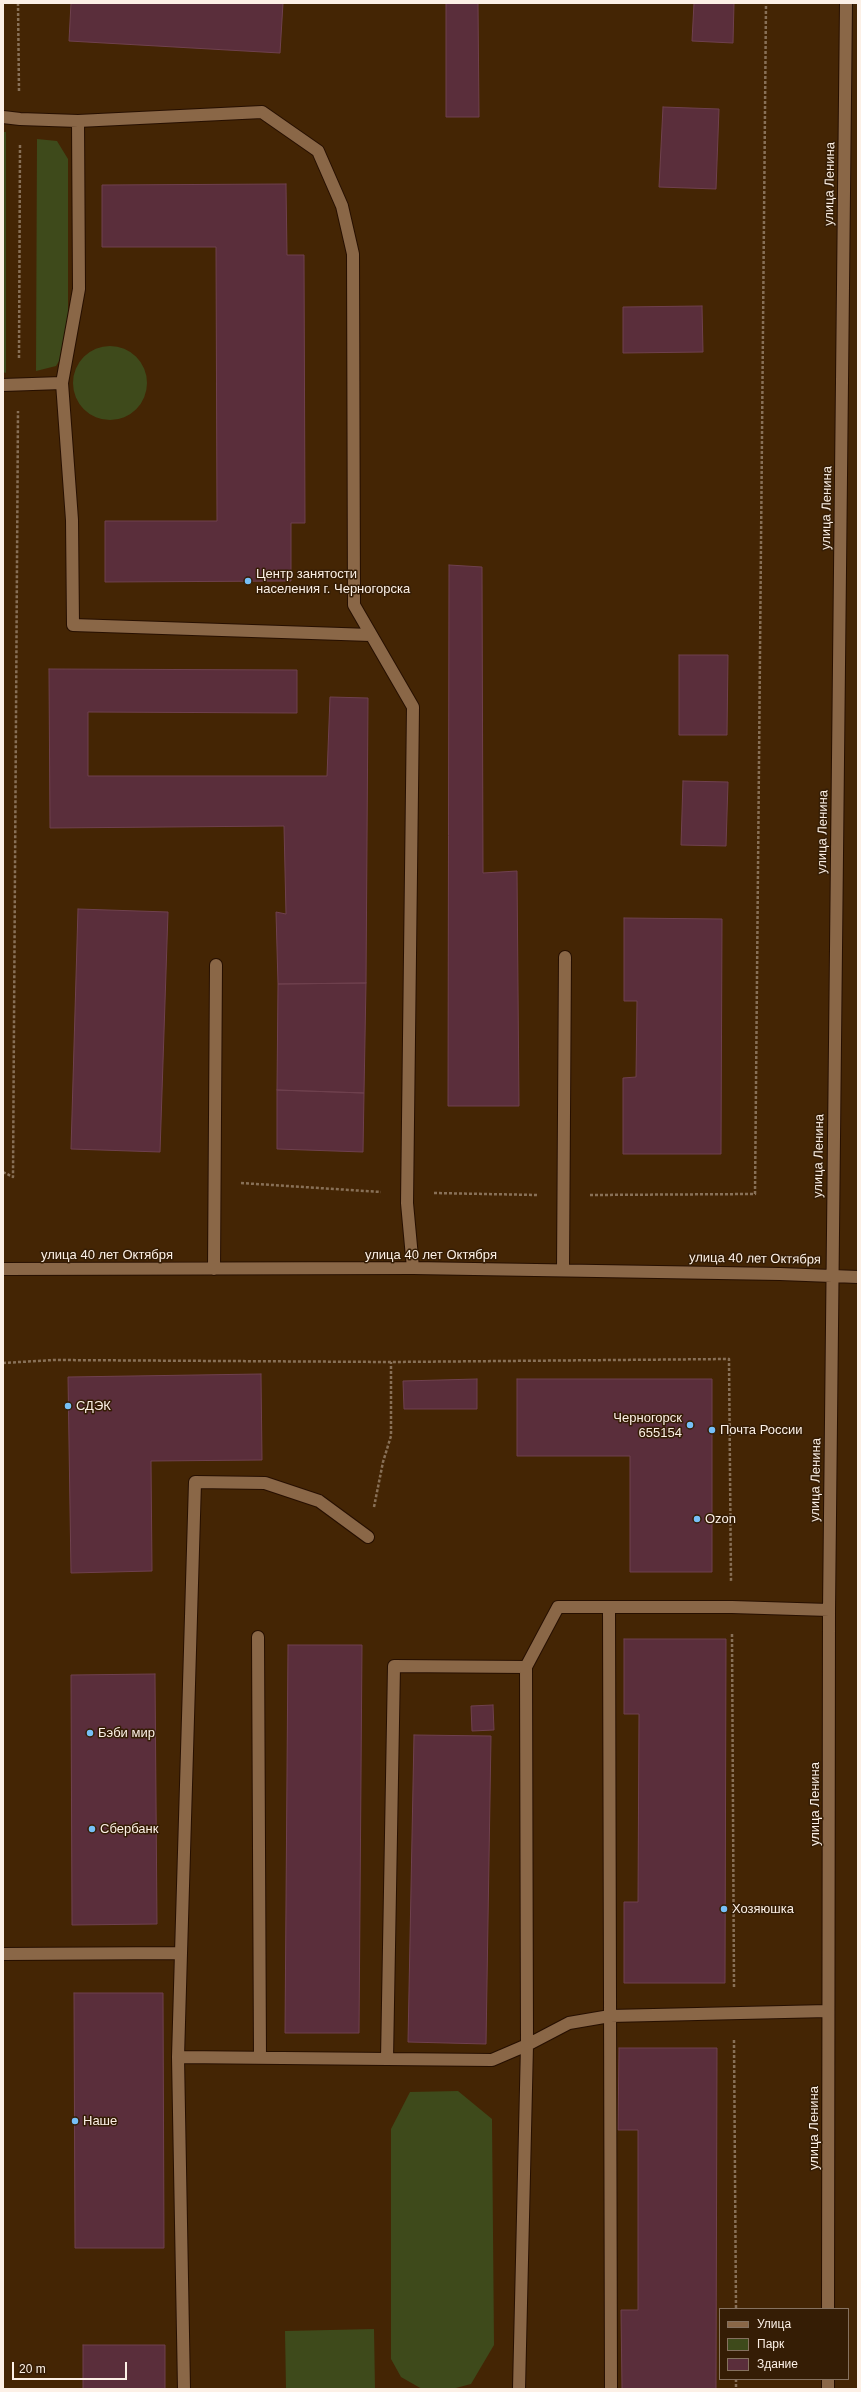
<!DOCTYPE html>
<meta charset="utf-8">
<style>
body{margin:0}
#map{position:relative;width:861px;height:2392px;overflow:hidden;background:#442504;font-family:Arial,sans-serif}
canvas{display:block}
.frame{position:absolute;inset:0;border:4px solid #fcf0e6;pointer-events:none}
.legend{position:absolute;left:719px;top:2308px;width:130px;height:72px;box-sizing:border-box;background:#351d05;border:1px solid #85715f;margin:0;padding:5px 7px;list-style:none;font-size:12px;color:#fcf0e6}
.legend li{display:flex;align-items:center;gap:8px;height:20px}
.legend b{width:20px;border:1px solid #85715f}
.scale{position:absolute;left:12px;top:2362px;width:115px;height:18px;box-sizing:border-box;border:2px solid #fcf0e6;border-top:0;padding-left:5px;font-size:12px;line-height:14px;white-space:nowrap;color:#fcf0e6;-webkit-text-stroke:3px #351d05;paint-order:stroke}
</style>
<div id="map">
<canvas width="861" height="2392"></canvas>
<div class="frame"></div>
<ul class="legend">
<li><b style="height:5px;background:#8a6747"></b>Улица</li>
<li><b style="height:11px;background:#3e4a1b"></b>Парк</li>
<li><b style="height:11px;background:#5a2e3b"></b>Здание</li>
</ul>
<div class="scale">20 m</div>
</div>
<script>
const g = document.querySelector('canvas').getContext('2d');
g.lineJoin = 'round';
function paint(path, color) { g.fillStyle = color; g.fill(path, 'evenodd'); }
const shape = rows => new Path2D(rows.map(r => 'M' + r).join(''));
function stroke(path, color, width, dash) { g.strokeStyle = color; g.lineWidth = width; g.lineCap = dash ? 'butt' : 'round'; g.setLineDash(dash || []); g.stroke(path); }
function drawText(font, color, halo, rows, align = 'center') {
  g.font = font + ' Arial,sans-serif'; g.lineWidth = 3; g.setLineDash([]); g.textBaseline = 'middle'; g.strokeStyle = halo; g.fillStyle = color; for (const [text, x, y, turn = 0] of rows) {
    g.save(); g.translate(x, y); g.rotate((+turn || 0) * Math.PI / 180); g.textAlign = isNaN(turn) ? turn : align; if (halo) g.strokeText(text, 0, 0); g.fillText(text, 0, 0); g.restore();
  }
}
paint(shape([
 [3,132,6,132,6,373,3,372],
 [37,139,57,141,68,159,68,346,56,366,36,371],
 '73 383a37 37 0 1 1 74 0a37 37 0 1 1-74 0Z',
 [458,2091,492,2119,494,2345,471,2384,452,2389,422,2389,401,2377,391,2359,391,2129,410,2092],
 [374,2329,375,2389,286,2389,285,2331]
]), '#3e4a1b');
const building = shape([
 [71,3,283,3,280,53,69,41,71,3],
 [446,3,478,3,479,117,446,117,446,3],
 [694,3,734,3,733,43,692,41,694,3],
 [663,107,719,109,716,189,659,187,663,107],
 [286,184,287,255,304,255,305,523,291,523,291,581,105,582,105,521,217,521,216,247,102,247,102,185,286,184],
 [702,306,703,352,623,353,623,307,702,306],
 [449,565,482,567,483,873,517,871,519,1106,448,1106,449,565],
 [679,655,728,655,727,735,679,735,679,655],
 [49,669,297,670,297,713,88,712,88,776,327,776,330,697,368,698,366,983,278,984,276,912,286,914,284,826,50,828,49,669],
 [683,781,728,782,726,846,681,845,683,781],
 [78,909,168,912,160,1152,71,1149,78,909],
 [624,918,722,919,721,1154,623,1154,623,1078,636,1077,637,1001,624,1001,624,918],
 [366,983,364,1093,277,1090,278,984,366,983],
 [277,1090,364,1093,363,1152,277,1149,277,1090],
 [261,1374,262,1460,151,1461,152,1571,71,1573,68,1377,261,1374],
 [477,1379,477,1409,404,1409,403,1381,477,1379],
 [517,1379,712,1379,712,1572,630,1572,630,1456,517,1456,517,1379],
 [624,1639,726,1639,725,1983,624,1983,624,1902,638,1902,639,1714,624,1714,624,1639],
 [288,1645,362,1645,359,2033,285,2033,288,1645],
 [155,1674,157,1924,72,1925,71,1675,155,1674],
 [493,1705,494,1730,472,1731,471,1706,493,1705],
 [414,1735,491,1736,486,2044,408,2042,414,1735],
 [74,1993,163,1993,164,2248,75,2248,74,1993],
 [619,2048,717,2048,716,2389,622,2389,621,2310,638,2310,638,2130,618,2130,619,2048],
 [83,2345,165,2345,165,2389,83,2389,83,2345]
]);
paint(building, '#5a2e3b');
stroke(building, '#6f414e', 1);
const minor = shape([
 [3,117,20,119,78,121,79,289,62,383,3,385],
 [78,121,262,112,318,151,342,206,353,254,354,605,413,707,407,1203,413,1268],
 [62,383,72,520,73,625,371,635],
 [3,1269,413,1268,780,1274,858,1277],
 [214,1269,216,965],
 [563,1270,565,957],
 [609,1607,611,2389],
 [258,1637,260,2058],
 [181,1953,195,1482,265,1483,319,1501,368,1537],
 [3,1954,181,1953,178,2057,184,2389],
 [178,2057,492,2060,527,2045,569,2023,610,2016,828,2011],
 [387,2059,394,1666,526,1667],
 [828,2309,829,1610,846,3],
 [519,2389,527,2045,526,1667,558,1607,732,1607,829,1610],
 [828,2389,828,2379]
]);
stroke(minor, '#260f00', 14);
stroke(shape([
 [18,3,19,92],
 [19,358,20,145],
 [3,1172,13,1177,18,411],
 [241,1183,381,1192],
 [434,1193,537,1195],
 [590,1195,755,1194,766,3],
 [3,1363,54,1360,391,1362,729,1359,731,1581],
 [374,1507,383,1462,391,1436,391,1362],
 [732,1634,734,1987],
 [734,2040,736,2309],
 [736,2379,736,2389]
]), '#887057', 2.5, [3, 2]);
stroke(minor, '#8a6747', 12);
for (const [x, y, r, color] of [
 [248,581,4,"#76c0f7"],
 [68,1406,4,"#76c0f7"],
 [690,1425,4,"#76c0f7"],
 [712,1430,4,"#76c0f7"],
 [697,1519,4,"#76c0f7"],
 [90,1733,4,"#76c0f7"],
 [92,1829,4,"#76c0f7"],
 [724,1909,4,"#76c0f7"],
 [75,2121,4,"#76c0f7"]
]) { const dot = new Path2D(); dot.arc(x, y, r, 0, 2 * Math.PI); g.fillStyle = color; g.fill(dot); stroke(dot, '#351d05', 1.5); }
drawText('13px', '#fcf0e6', '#351d05', [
 ["улица Ленина",830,184,-89],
 ["улица Ленина",827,508,-89],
 ["улица Ленина",823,832,-89],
 ["улица Ленина",819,1156,-89],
 ["улица 40 лет Октября",107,1255],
 ["улица 40 лет Октября",431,1255],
 ["улица 40 лет Октября",755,1259,1],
 ["улица Ленина",816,1480,-89],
 ["улица Ленина",815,1804,-90],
 ["улица Ленина",814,2128,-90]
]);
drawText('13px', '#fcf0e6', '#351d05', [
 ["Центр занятости",256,574],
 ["населения г. Черногорска",256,589],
 ["СДЭК",76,1406],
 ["Черногорск",682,1418,"right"],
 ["655154",682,1433,"right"],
 ["Почта России",720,1430],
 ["Ozon",705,1519],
 ["Бэби мир",98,1733],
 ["Сбербанк",100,1829],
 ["Хозяюшка",732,1909],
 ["Наше",83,2121]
], 'left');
</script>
